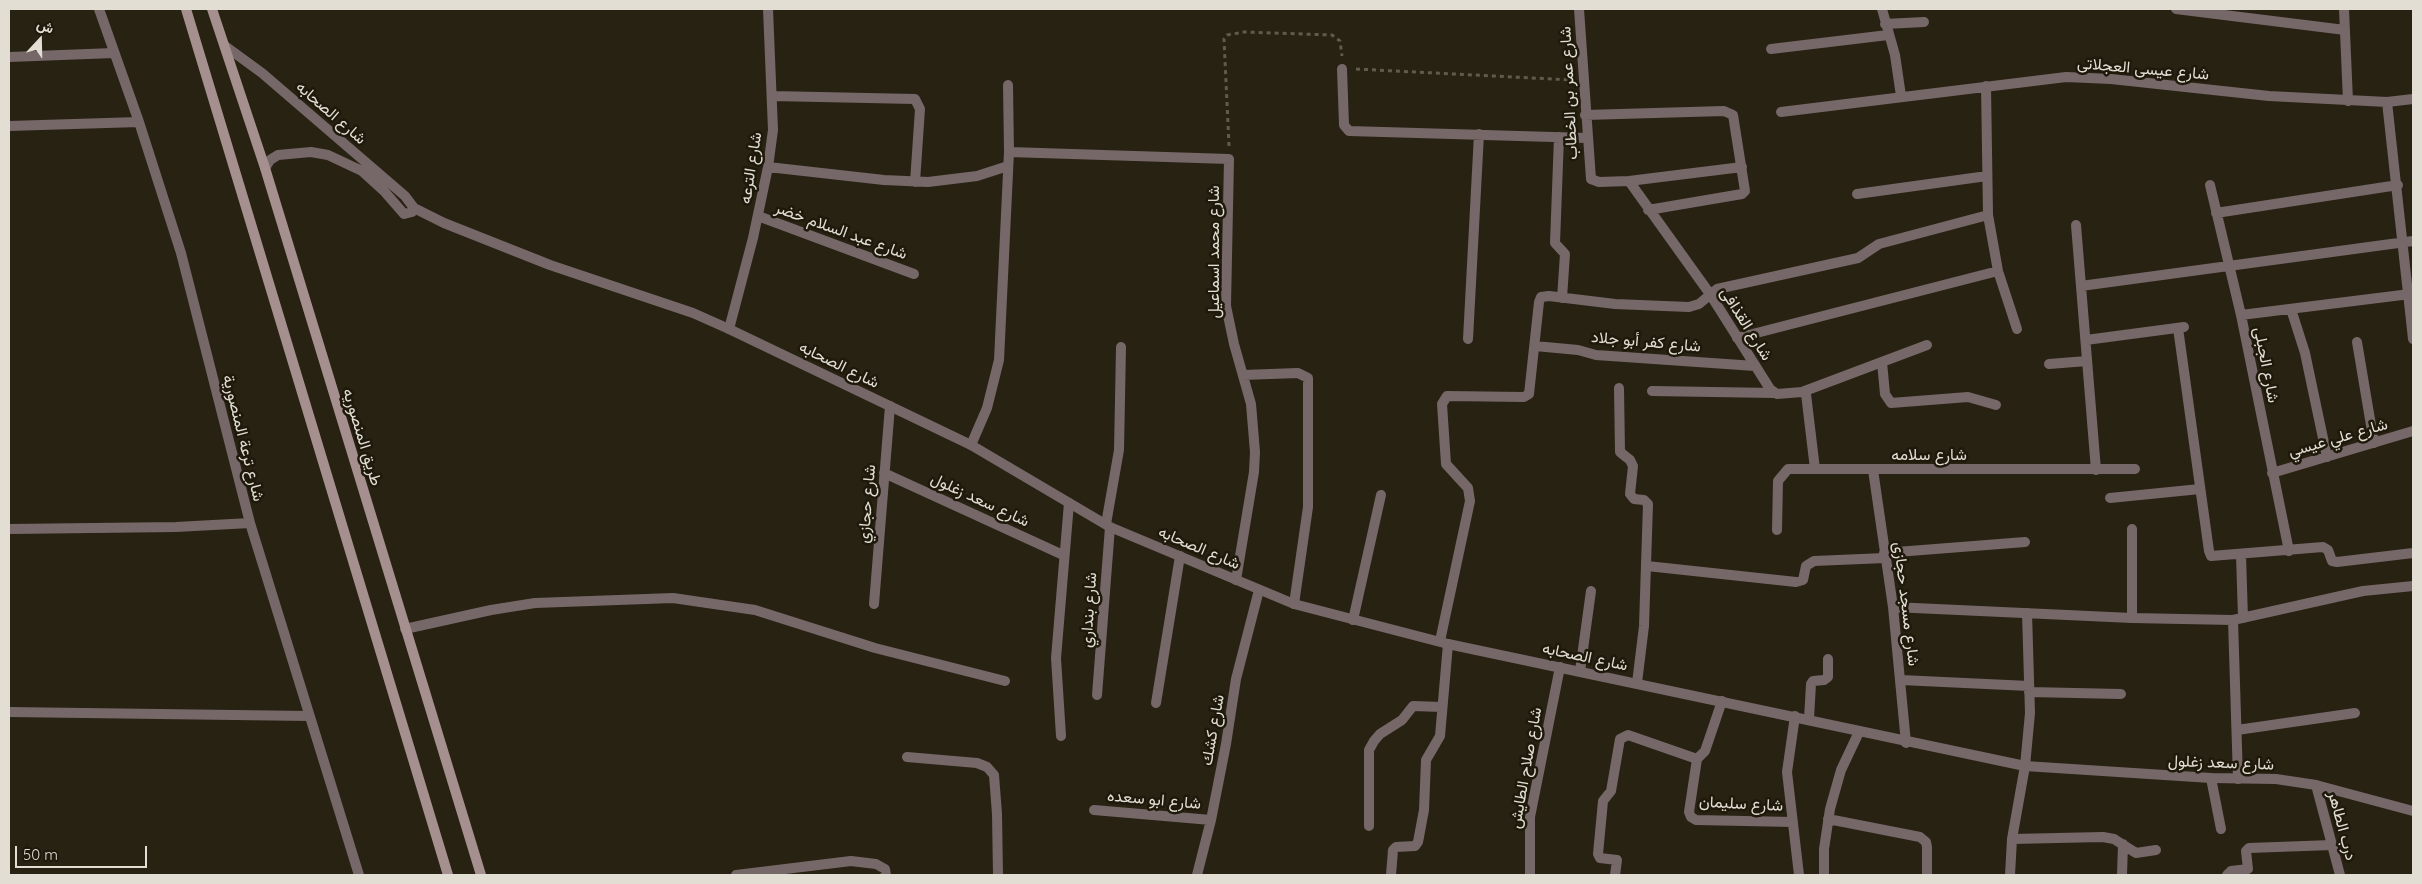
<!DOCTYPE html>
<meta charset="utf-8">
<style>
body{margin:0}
#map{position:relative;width:2422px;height:884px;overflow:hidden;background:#282213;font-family:Quicksand,Vazirmatn,sans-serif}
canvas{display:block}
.frame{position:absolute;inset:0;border:10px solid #e2ded4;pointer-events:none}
.north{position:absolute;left:15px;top:15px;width:50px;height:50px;-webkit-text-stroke:4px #1e190a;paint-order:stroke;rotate:21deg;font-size:14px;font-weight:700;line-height:20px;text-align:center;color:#e2ded4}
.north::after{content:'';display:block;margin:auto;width:18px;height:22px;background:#e2ded4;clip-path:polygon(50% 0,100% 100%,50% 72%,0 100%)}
.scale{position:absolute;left:15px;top:846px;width:132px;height:22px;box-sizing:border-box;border:2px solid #e2ded4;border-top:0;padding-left:6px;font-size:15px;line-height:18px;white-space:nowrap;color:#e2ded4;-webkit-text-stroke:4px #1e190a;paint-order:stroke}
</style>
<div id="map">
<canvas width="2422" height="884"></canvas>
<div class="frame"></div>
<div class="north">ش</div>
<div class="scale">50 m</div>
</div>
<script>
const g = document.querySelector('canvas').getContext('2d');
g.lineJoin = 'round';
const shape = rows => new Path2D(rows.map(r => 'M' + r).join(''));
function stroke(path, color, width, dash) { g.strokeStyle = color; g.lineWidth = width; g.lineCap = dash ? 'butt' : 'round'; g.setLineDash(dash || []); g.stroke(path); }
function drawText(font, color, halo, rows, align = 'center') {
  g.font = font + ' Quicksand,Vazirmatn,sans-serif'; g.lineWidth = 5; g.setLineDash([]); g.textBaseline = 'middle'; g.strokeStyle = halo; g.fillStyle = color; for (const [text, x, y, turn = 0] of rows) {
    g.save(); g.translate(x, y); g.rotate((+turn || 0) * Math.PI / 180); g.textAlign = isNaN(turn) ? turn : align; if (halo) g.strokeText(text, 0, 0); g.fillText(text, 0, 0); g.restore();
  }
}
stroke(shape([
 [1356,69,1572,80],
 [1229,146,1224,39,1227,35,1244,32,1332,35,1340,41,1342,56]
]), '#605b4d', 3, [4, 4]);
stroke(shape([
 [99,9,139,122,181,253,250,523,359,875],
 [1579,9,1591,179,1599,182,1629,181,1742,167],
 [1882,9,1895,55,1901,96],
 [2176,9,2345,30],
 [2344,9,2348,101],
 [1885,24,1924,22],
 [1771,49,1888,35],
 [9,57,114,53],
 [1342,69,1344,125,1349,131,1587,138],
 [1986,86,1988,215,1998,271,2017,329],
 [772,96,915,99,920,109,915,182],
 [2387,102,2413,339],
 [1781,112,2066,77,2111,79,2269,96,2387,102,2413,99],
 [1585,115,1724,111,1733,115,1745,191,1742,194,1648,210],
 [9,126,139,122],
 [1559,137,1555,243,1565,254,1562,298],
 [1009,152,1229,159,1226,306,1234,344,1251,404,1255,452,1254,472,1236,580],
 [768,167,884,180,928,182,977,176,1008,166],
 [1629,181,1710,294,1770,389,1777,394,1802,392,1806,394,1815,469],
 [2210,185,2241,315,2289,551],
 [1857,194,1987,176],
 [2216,213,2398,185],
 [758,216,914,274],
 [2076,225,2096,470],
 [2081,286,2413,241],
 [2291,309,2305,353,2327,457],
 [2241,315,2410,294],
 [2178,328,2209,551,2211,556,2323,547,2328,550,2332,561,2337,562,2413,553],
 [729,329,753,238,768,167,773,130,768,9],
 [1737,338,1998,271],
 [1468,339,1479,134],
 [2086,340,2184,327],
 [2357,342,2374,443],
 [1535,346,1578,350,1596,355,1755,366],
 [1882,362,1885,394,1891,403,1968,397,1996,405],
 [2049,364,2087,361],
 [1243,375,1298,373,1308,378,1308,507,1294,604],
 [1619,388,1620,452,1630,460,1633,466,1630,494,1634,499,1644,500,1648,504,1644,626,1637,683],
 [1652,391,1774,393],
 [1802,392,1927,345],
 [971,445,987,408,999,360,1009,152,1008,85],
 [1873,470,1893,607,1906,743],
 [884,473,1063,555],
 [2272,473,2413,431],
 [2110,498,2200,489],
 [1106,524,1119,450,1121,347],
 [9,529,176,527,250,523],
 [1777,530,1778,481,1788,469,2135,469],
 [1884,553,2025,542],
 [2241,555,2243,618],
 [1647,566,1796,582,1803,580,1806,566,1814,561,1885,558],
 [874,604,890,406],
 [1893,607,2132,618,2233,620,2363,591,2413,586],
 [2132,618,2132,529],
 [1353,620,1381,495],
 [2233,620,2238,779],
 [405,629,491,610,535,603,673,598,755,610,875,648,1005,681],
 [1440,641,1470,501,1468,488,1446,464,1442,404,1447,396,1524,397,1529,394,1539,302,1541,297,1549,296,1615,304,1689,307,1699,304,1717,289,1858,258,1879,244,1988,215],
 [1580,671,1591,591],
 [1901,680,2029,686],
 [2029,692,2121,694],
 [1097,695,1110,527],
 [1722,701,1705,751,1697,759,1689,812,1691,817,1696,820,1793,822],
 [1156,703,1180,556],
 [9,712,309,716],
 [1795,716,1787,772,1799,875],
 [1809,719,1811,684,1813,681,1824,680,1828,677,1828,659],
 [2237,730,2355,713],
 [1061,736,1056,658,1069,503],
 [907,757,977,763,987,767,994,775,997,814,998,875],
 [2211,778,2221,829],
 [2316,785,2340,875],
 [1094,810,1211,820],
 [1828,819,1920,837,1926,842,1927,847,1927,875],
 [1369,826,1369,750,1374,741,1380,734,1402,720,1413,706,1442,707],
 [2012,839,2103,837,2114,839,2136,853,2156,850],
 [736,875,851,861,876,864,885,869,886,875],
 [1197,875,1211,820,1226,744,1236,679,1259,590],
 [1391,875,1393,850,1396,847,1415,846,1418,842,1424,810,1426,760,1440,736,1448,644],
 [1530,875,1530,817,1560,667],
 [1615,875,1617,860,1600,858,1598,854,1603,801,1611,791,1620,739,1628,735,1697,759],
 [1824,875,1824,849,1830,809,1841,770,1859,732],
 [2010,875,2012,839,2025,766,2030,713,2027,613],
 [2122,875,2123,844],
 [2227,875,2231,871,2248,869,2246,851,2249,848,2332,845]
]), '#766868', 10);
stroke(shape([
 [225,46,262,73,405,196,414,208,444,223,550,265,693,313,729,329,971,445,1110,527,1294,604,1448,644,2025,766,2211,778,2276,779,2316,785,2413,811],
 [265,168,270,160,278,155,311,152,328,155,362,171,384,191,404,214,412,212,414,208]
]), '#766868', 10);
stroke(shape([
 [186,9,448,875],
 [212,9,265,168,481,875]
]), '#a68f8f', 10);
drawText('16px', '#e2ded4', '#1e190a', [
 ["شارع عيسى العجلاتى",2143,69,5],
 ["شارع عمر بن الخطاب",1569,93,-93],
 ["شارع الصحابه",331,113,41],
 ["شارع الترعه",751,168,-81],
 ["شارع عبد السلام خضر",841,231,20],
 ["شارع محمد اسماعيل",1214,252,-90],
 ["شارع القذافى",1746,324,58],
 ["شارع كفر أبو جلاد",1646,342,5],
 ["شارع الصحابه",839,365,26],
 ["شارع الجبلى",2266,365,79],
 ["طريق المنصوريه",362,437,73],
 ["شارع ترعة المنصورية",243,438,76],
 ["شارع علي عيسي",2338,438,-16],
 ["شارع سلامه",1929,455],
 ["شارع سعد زغلول",980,500,25],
 ["شارع حجازي",867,504,-85],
 ["شارع الصحابه",1199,548,23],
 ["شارع مسجد حجازى",1906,604,83],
 ["شارع بنداري",1089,610,-86],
 ["شارع الصحابه",1585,657,12],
 ["شارع كشك",1213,730,-80],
 ["شارع سعد زغلول",2221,763,2],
 ["شارع صلاح الطايش",1526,768,-80],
 ["شارع ابو سعده",1154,800,5],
 ["شارع سليمان",1741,804,3],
 ["درب الطاهر",2342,826,75]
]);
</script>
